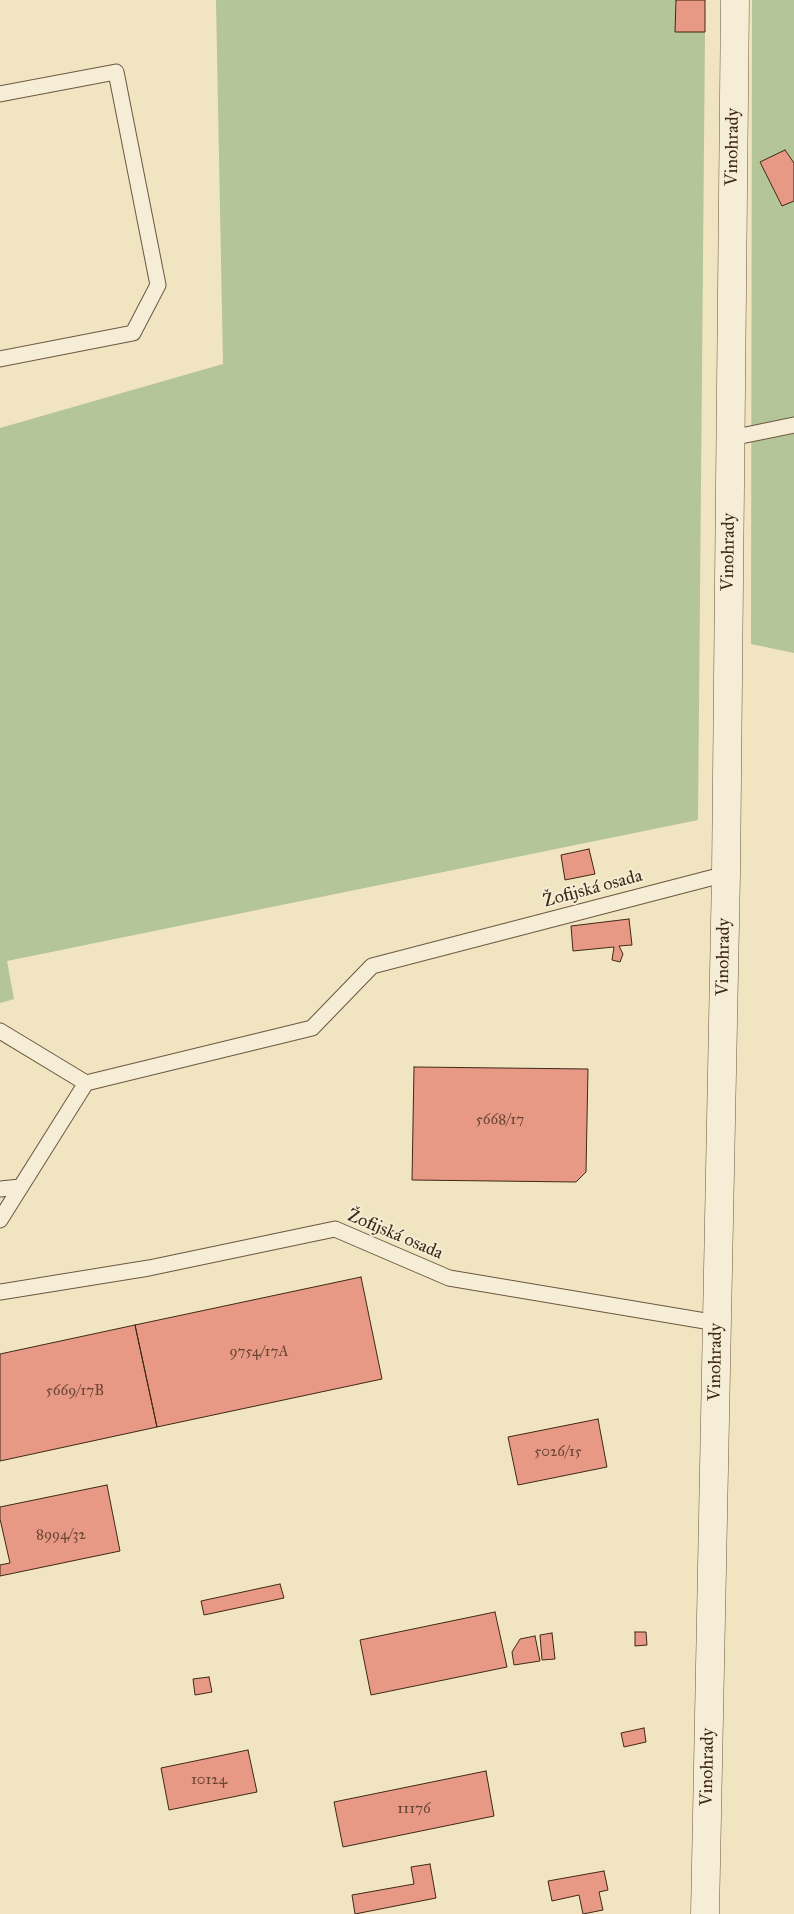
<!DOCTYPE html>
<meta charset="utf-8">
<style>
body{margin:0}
canvas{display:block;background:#f1e4c0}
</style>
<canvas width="794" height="1914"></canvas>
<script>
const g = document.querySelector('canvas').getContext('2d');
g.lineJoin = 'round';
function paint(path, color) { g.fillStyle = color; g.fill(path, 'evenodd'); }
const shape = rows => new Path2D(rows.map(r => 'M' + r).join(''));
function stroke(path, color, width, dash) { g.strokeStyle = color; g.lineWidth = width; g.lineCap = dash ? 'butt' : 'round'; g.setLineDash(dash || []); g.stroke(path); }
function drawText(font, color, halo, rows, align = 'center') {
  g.font = font + ' "IM FELL Great Primer",serif'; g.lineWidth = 4; g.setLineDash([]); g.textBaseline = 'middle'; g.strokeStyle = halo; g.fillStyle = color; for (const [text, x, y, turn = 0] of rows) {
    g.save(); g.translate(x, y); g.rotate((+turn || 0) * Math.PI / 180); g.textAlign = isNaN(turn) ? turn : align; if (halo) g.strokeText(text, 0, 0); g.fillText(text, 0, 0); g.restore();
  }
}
paint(shape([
 [216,0,676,0,676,32,705,32,698,820,7,961,14,999,0,1003,0,428,223,364],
 [752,0,794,0,794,653,751,644]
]), '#b4c597');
const building = shape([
 [676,0,705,0,705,32,675,32,676,0],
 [785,150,794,163,794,201,782,206,760,162,785,150],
 [589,849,595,874,565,880,561,855,589,849],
 [629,919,632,945,619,946,623,954,620,962,612,960,614,947,573,951,571,926,629,919],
 [414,1067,588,1069,586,1172,576,1182,412,1180,414,1067],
 [361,1277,382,1379,157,1427,135,1325,361,1277],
 [135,1325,157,1427,0,1461,0,1354,135,1325],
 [598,1419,607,1467,518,1485,508,1437,598,1419],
 [107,1485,120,1551,0,1576,0,1565,10,1563,0,1519,0,1507,107,1485],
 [280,1584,284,1598,204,1615,201,1601,280,1584],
 [495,1612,507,1667,371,1695,360,1640,495,1612],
 [635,1632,646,1632,647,1645,635,1646,635,1632],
 [552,1633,555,1659,542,1660,540,1635,552,1633],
 [535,1636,540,1661,514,1665,512,1652,520,1639,535,1636],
 [209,1677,212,1692,195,1695,193,1679,209,1677],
 [644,1728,646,1742,624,1747,621,1733,644,1728],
 [248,1750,257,1792,169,1810,161,1768,248,1750],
 [486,1771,494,1816,343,1847,334,1802,486,1771],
 [430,1864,436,1898,355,1914,352,1895,414,1884,411,1867,430,1864],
 [604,1871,608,1890,599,1892,603,1910,583,1914,579,1895,552,1901,548,1881,604,1871]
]);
paint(building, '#e79985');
stroke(building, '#3f2917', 1);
const service = shape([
 [0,94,116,72,158,285,133,333,0,359],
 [731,438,794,425],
 [0,1031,86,1083,312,1028,372,966,726,874],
 [0,1189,20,1187],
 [0,1220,86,1083],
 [0,1292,149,1268,335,1229,449,1278,717,1323]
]);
const minor = shape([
 [705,1914,726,874,735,0]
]);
stroke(service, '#6c5841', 17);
stroke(minor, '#6c5841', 29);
stroke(service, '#f6edd6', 15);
stroke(minor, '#f6edd6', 28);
drawText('15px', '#694532', null, [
 ["5668/17",500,1120],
 ["9754/17A",259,1352],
 ["5669/17B",75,1391],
 ["5026/15",558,1452],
 ["8994/32",61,1535],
 ["10124",209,1780],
 ["11176",414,1809]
]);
drawText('18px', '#3f2917', '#f6edd6', [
 ["Vinohrady",733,147,-89],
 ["Vinohrady",729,552,-89],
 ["Žofijská osada",593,889,-15],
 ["Vinohrady",724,957,-89],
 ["Žofijská osada",395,1235,23],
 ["Vinohrady",716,1362,-89],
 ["Vinohrady",708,1767,-89]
]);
</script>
